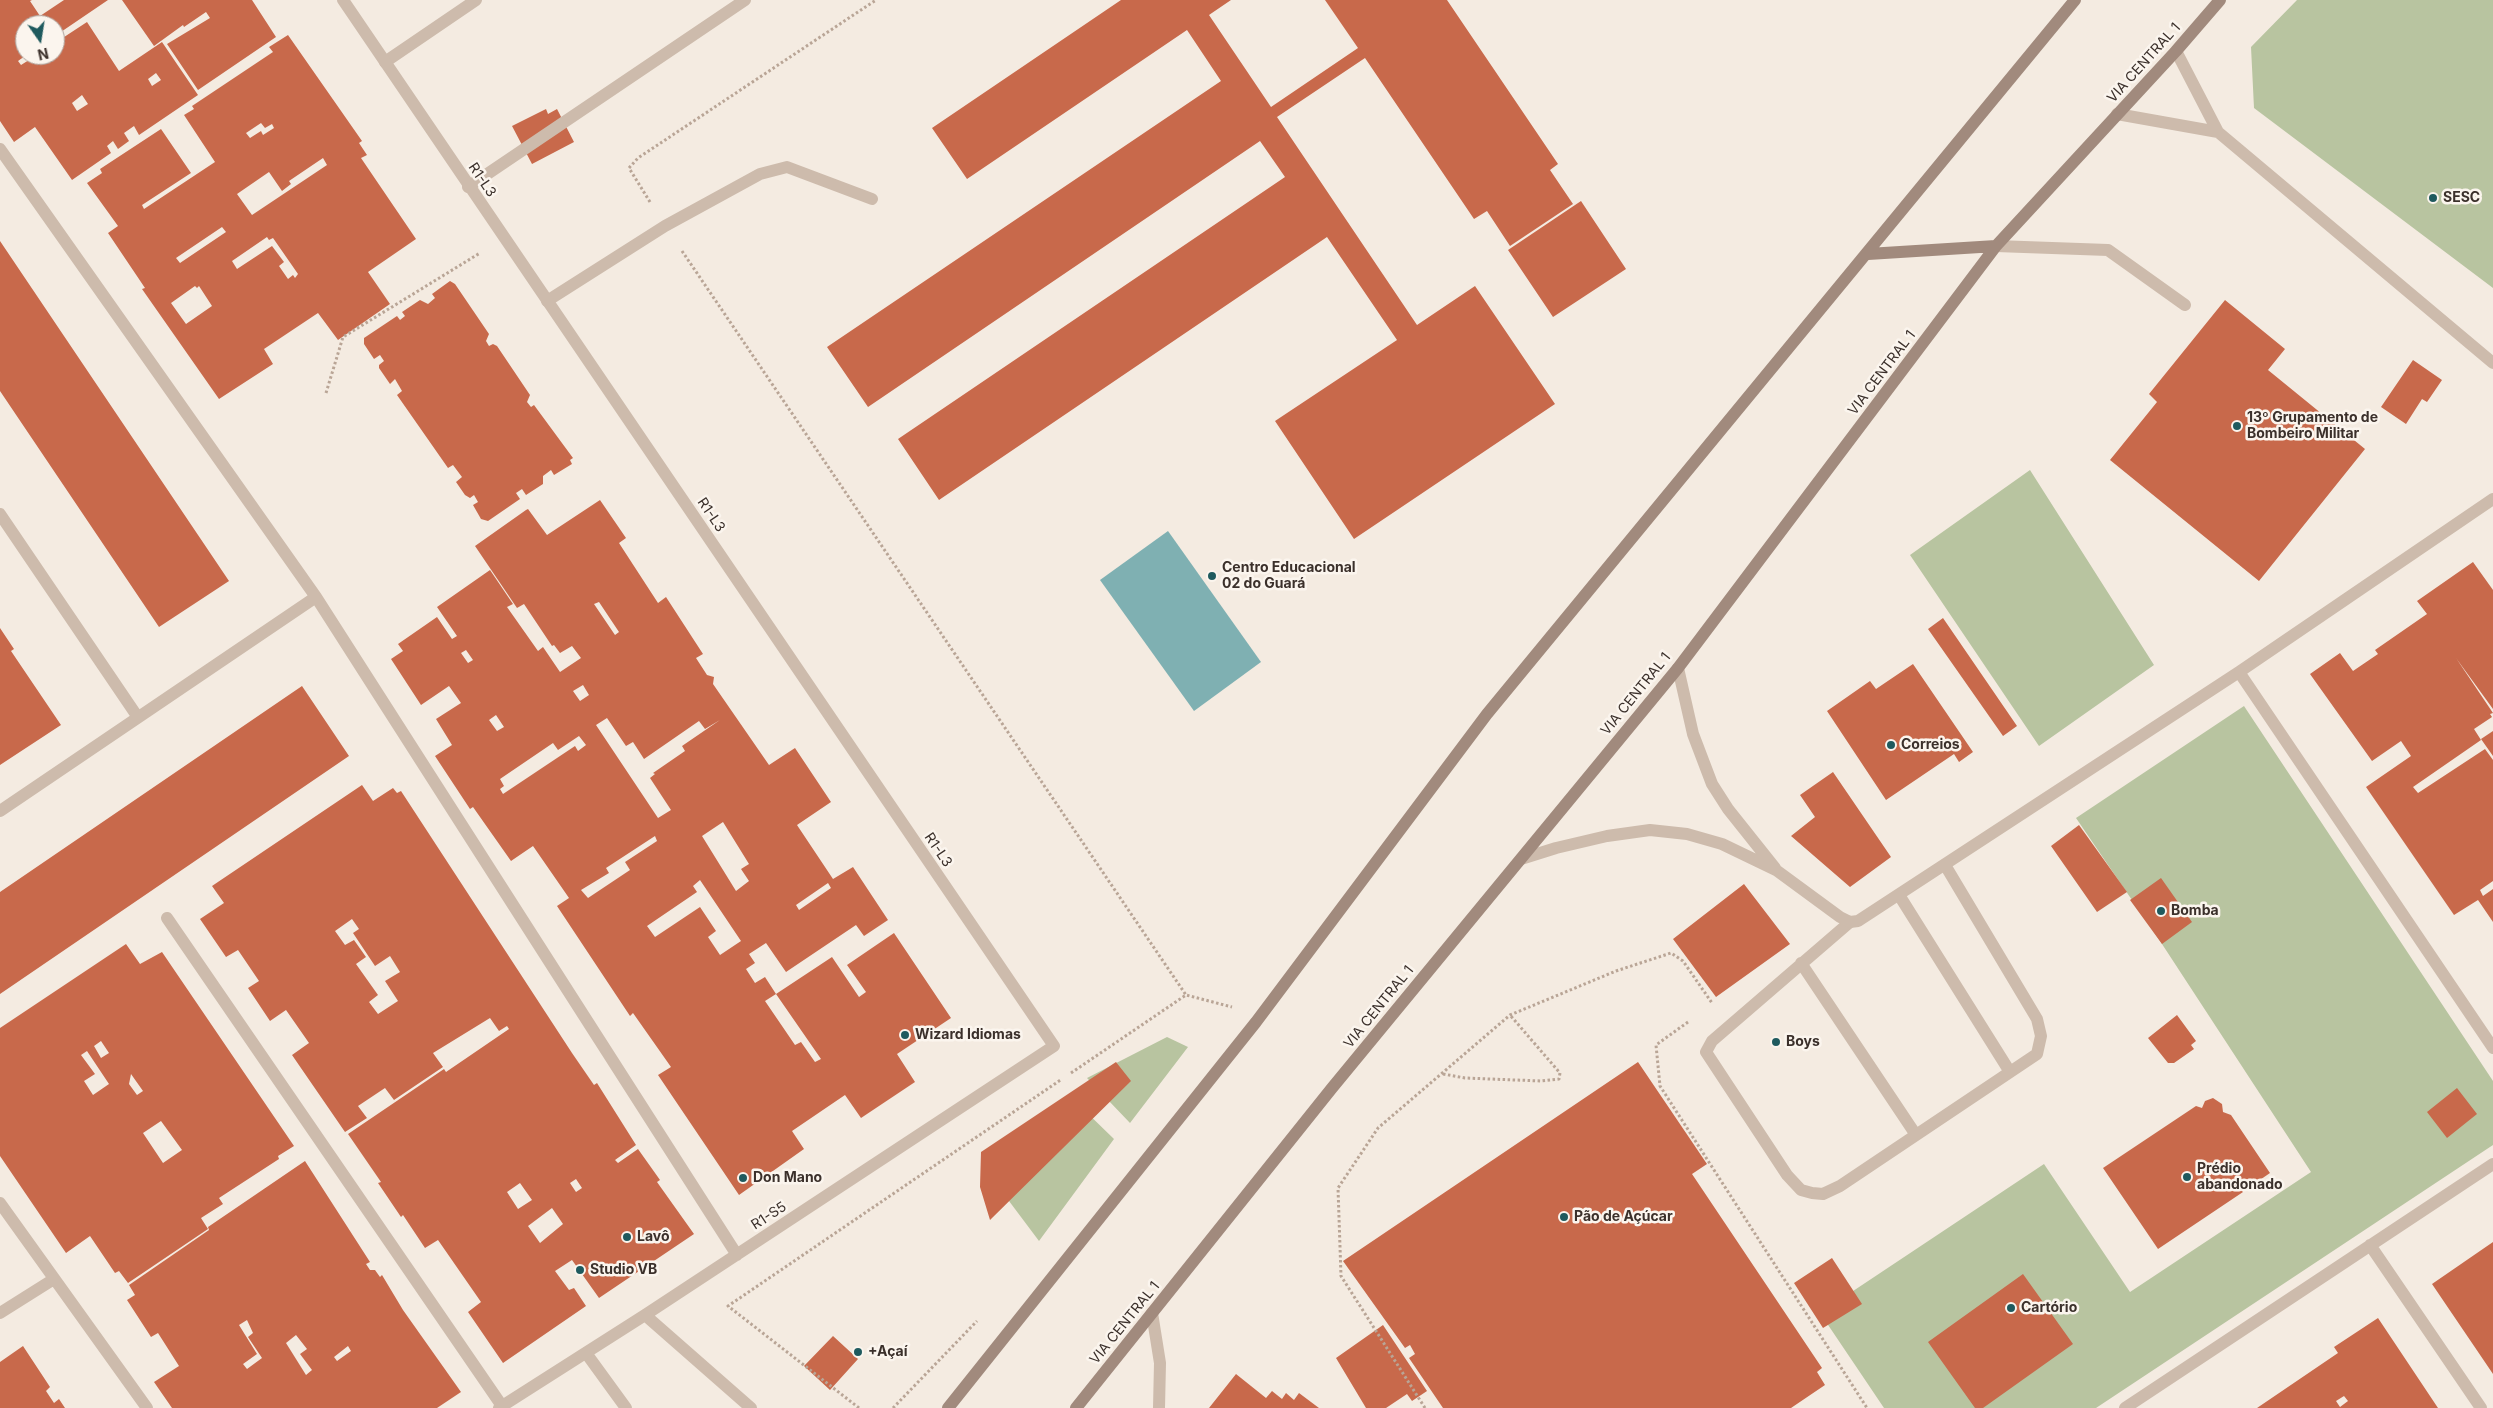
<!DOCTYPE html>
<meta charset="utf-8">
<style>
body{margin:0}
#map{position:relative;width:2493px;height:1408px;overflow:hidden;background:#f4ebe1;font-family:Inter,sans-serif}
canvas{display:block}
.north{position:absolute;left:15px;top:15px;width:50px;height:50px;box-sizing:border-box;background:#fbf5ee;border:1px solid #aea6a0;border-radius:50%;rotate:167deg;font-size:14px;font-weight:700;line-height:20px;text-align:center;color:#3b302b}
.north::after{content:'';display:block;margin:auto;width:18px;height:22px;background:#1f5a5e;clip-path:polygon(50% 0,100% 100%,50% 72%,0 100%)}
</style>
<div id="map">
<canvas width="2493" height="1408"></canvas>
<div class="north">N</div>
</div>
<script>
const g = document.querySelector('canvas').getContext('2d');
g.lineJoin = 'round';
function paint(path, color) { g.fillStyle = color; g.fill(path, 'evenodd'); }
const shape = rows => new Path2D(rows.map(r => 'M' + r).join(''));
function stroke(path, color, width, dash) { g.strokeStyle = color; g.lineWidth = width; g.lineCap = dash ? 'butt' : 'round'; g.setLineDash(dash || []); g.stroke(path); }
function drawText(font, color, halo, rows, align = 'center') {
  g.font = font + ' Inter,sans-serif'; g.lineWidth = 5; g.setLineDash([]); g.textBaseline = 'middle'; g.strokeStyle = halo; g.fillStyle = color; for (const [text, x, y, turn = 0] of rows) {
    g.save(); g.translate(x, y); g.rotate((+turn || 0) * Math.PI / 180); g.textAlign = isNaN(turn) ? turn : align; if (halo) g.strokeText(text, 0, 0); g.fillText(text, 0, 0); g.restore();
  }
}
paint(shape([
 [2297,0,2493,0,2493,288,2254,108,2251,47],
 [2030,470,2154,665,2039,746,1910,555],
 [2244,706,2493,1081,2493,1145,2096,1408,1884,1408,1820,1313,2044,1164,2130,1292,2311,1172,2162,944,2076,818],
 [1167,1037,1188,1047,1130,1123,1087,1078],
 [1078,1104,1114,1139,1039,1241,991,1177]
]), '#b8c4a0');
paint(shape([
 [1168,531,1261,662,1194,711,1100,580]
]), '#7fb0b2');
paint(shape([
 [0,0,32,0,30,1,40,16,64,0,108,0,55,36,55,25,25,25,25,56,18,61,21,65,37,55,55,55,55,43,87,22,119,71,162,42,198,95,139,135,134,126,124,133,129,141,118,149,113,141,107,146,111,153,72,180,35,127,14,142,0,121],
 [156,73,161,80,152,86,148,79],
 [82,95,88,104,77,111,72,103],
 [122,0,252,0,276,37,198,90,167,44,210,18,206,12,184,27,183,25,154,46],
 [1121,0,1231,0,1209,15,1271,107,1358,48,1325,0,1447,0,1558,164,1550,170,1573,204,1510,246,1487,211,1474,219,1365,58,1277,117,1417,325,1475,286,1555,404,1354,539,1275,421,1397,340,1327,237,939,500,898,439,1285,177,1260,141,868,407,827,347,1221,81,1187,30,967,179,932,128],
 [288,35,362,141,359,143,367,155,361,158,416,239,368,272,390,304,338,340,318,313,264,349,273,364,219,399,142,289,145,288,108,233,118,226,87,183,102,173,100,169,161,129,191,173,142,205,144,209,215,162,184,115,194,109,192,106,273,52,269,47],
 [261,123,265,128,272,124,274,128,263,135,261,131,250,138,246,133],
 [323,158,327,165,252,215,237,194,269,172,282,191,291,184,289,181],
 [222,227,226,232,180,263,176,258],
 [267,237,269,240,273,238,298,274,295,278,293,275,288,279,279,266,284,262,272,246,237,269,232,261],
 [195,286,197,288,199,286,212,306,186,324,171,303],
 [546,109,548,114,557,109,574,142,532,164,512,126],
 [1581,201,1626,269,1553,317,1508,250],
 [0,241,229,581,159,627,0,391],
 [450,281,455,284,489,334,486,341,489,346,493,344,497,346,530,395,527,402,531,407,534,405,573,458,570,460,572,464,554,475,551,470,543,476,543,484,526,495,522,489,516,493,520,499,488,521,481,519,473,505,478,502,474,495,470,498,465,495,456,482,462,477,453,465,448,468,397,395,402,391,395,379,390,384,379,368,379,365,384,361,380,355,374,359,364,344,364,338,397,316,400,320,405,316,402,312,420,300,428,304,435,298,432,294],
 [2225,300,2285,349,2268,370,2365,449,2259,581,2110,460,2157,402,2149,394],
 [2413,360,2442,380,2427,402,2422,399,2406,424,2381,407],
 [600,500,626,538,619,543,658,603,666,597,703,654,696,658,707,675,714,677,713,684,769,765,795,748,831,802,797,825,833,879,853,867,888,920,864,936,856,925,786,972,766,943,749,954,755,963,746,969,755,983,765,977,776,994,765,1001,795,1045,801,1042,815,1062,821,1059,776,994,832,957,859,997,866,992,847,965,894,933,951,1018,897,1054,915,1082,861,1118,845,1095,792,1131,804,1149,739,1195,658,1075,671,1067,633,1013,630,1016,557,906,569,898,533,846,511,861,473,807,470,809,435,756,452,745,436,719,461,703,449,686,421,705,391,659,403,651,398,644,437,617,452,639,457,636,437,607,490,570,513,604,507,607,538,651,543,647,560,672,581,658,572,646,560,653,554,645,552,646,524,604,517,608,475,546,526,510,528,509,547,535],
 [599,602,619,632,615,635,594,604],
 [466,650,473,660,468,663,461,653],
 [583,685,589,695,580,701,573,691],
 [496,715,504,727,497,731,489,720],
 [607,718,626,746,633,742,644,759,699,721,705,729,720,720,682,746,685,751,653,773,655,774,650,778,671,810,658,818,596,725],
 [579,736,586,745,578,751,575,746,503,794,500,789,504,786,500,779,553,743,558,750],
 [723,822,749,864,741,869,749,881,736,891,702,836],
 [655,836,657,841,625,862,630,870,588,898,581,890,609,873,606,868],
 [700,880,741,941,720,955,708,937,716,931,700,907,655,937,647,926,697,892,693,886],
 [828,883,831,888,799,910,796,905],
 [2473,562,2493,590,2493,709,2456,658,2493,713,2490,714,2492,717,2474,729,2481,740,2413,787,2418,793,2485,749,2493,760,2493,881,2480,890,2483,896,2493,889,2493,922,2478,900,2454,915,2366,787,2411,756,2401,741,2372,761,2310,674,2340,653,2353,671,2378,654,2375,650,2427,614,2417,601],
 [1943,618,2017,726,2003,736,1928,629],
 [0,628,14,649,11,651,61,725,0,765],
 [1913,664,1973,752,1959,762,1954,754,1886,800,1827,711,1870,681,1876,689],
 [302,686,349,756,0,994,0,892],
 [2493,731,2493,756,2481,739],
 [1833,772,1891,857,1850,887,1791,836,1815,817,1800,795],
 [362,785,373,801,393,788,397,793,401,791,572,1053,594,1085,597,1083,636,1145,615,1160,618,1163,638,1149,660,1180,657,1182,694,1234,599,1298,572,1260,555,1271,569,1290,574,1288,586,1306,503,1363,468,1312,481,1302,438,1240,425,1248,403,1215,401,1217,378,1183,381,1182,348,1134,444,1069,446,1072,509,1029,507,1026,499,1031,490,1018,433,1053,443,1067,394,1100,385,1088,358,1106,367,1118,345,1132,292,1055,309,1043,286,1010,270,1021,248,988,259,981,238,950,226,957,200,919,224,903,212,886],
 [352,919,359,929,353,933,375,966,390,956,400,972,385,981,398,1001,378,1014,369,1002,378,995,356,964,366,957,354,940,345,945,335,931],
 [576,1179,582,1188,576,1192,570,1183],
 [520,1183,532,1200,518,1209,507,1192],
 [552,1208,563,1224,540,1243,528,1226],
 [2079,825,2127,892,2097,912,2051,846],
 [2161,878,2192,922,2162,944,2130,900],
 [1744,884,1790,944,1716,997,1673,939],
 [126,944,140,964,162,952,294,1146,278,1156,279,1159,219,1198,223,1204,201,1218,208,1229,128,1283,119,1271,115,1273,90,1236,66,1253,0,1156,0,1028],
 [101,1041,109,1053,101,1058,94,1046],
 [87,1051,109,1084,93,1095,84,1081,95,1074,81,1055],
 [131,1074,143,1091,137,1095,129,1084],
 [161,1121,182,1150,163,1163,143,1133],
 [2177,1015,2196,1041,2191,1045,2194,1049,2174,1063,2168,1063,2148,1038],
 [1116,1062,1131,1081,990,1220,980,1187,981,1152],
 [1638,1062,1707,1164,1692,1174,1822,1368,1817,1372,1825,1385,1791,1408,1443,1408,1409,1358,1415,1354,1410,1345,1405,1348,1343,1261],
 [2457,1088,2477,1114,2447,1138,2427,1112],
 [2213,1098,2222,1104,2223,1112,2231,1115,2270,1173,2254,1184,2251,1181,2240,1188,2243,1192,2158,1249,2103,1168,2196,1106,2202,1108,2205,1101],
 [305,1161,370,1262,366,1264,370,1270,375,1270,380,1277,382,1275,403,1310,461,1392,437,1408,172,1408,154,1382,179,1366,158,1333,151,1337,127,1300,135,1295,129,1285,209,1230,208,1227],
 [247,1320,253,1333,248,1337,262,1358,247,1369,243,1364,257,1354,239,1325],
 [296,1335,307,1349,300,1354,312,1370,306,1375,286,1343],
 [348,1346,351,1351,337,1361,334,1357],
 [2493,1242,2493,1374,2432,1284],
 [1832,1258,1862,1304,1823,1328,1794,1283],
 [2023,1274,2073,1344,1983,1408,1975,1408,1928,1342],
 [2378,1318,2438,1408,2257,1408,2338,1353,2334,1347],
 [2344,1396,2348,1401,2340,1407,2336,1401],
 [1383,1325,1427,1391,1412,1401,1407,1394,1386,1408,1366,1408,1336,1358],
 [833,1336,858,1359,830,1390,804,1366],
 [23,1346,50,1387,46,1391,54,1403,59,1399,65,1408,0,1408,0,1362],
 [1236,1374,1266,1398,1272,1391,1282,1399,1286,1393,1294,1400,1299,1393,1319,1408,1209,1408]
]), '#c8694b');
stroke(shape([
 [650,202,629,168,638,158,876,0],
 [682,251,1186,995],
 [326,393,343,337,480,253],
 [1688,1022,1656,1045,1660,1086,1867,1408],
 [1071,1073,1186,995,1232,1007],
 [1443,1074,1465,1078,1541,1081,1559,1079,1560,1073,1510,1015],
 [859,1408,728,1306,1062,1079],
 [893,1408,977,1321],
 [1425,1408,1341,1276,1338,1188,1378,1128,1510,1015,1616,971,1671,953,1683,961,1712,1003]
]), '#b9a596', 3, [2.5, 2.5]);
stroke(shape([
 [385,62,476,0],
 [468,187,745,0],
 [1996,246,2108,250,2185,305],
 [547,301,665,226,760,174,787,167,872,199],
 [1899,895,2010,1072],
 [1850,922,1712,1041,1706,1052,1787,1175,1801,1190,1812,1193,1823,1194,1840,1186,2037,1054,2041,1036,2037,1019,1945,865],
 [1801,963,1916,1135],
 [1152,1313,1160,1363,1159,1408],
 [586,1353,626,1408]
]), '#cdbbac', 12);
stroke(shape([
 [343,0,1054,1046,645,1315,499,1408],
 [2176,51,2218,132,2493,363],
 [2117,114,2218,132],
 [0,149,316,597,737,1255],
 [0,514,137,716],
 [1678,668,1693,734,1712,784,1728,809,1775,868],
 [2239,672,2493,1048],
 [0,811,316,597],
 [1521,859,1556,848,1607,836,1650,830,1687,834,1722,844,1776,870,1840,917,1850,922,1858,921,2239,672,2493,499],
 [167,918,502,1406],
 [0,1203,147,1408],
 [2370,1245,2481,1408],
 [0,1313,54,1279],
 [645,1315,751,1408],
 [2125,1408,2493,1164]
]), '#cdbbac', 12);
stroke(shape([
 [1868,254,1996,246],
 [948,1408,1256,1022,1487,714,2075,0],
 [1076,1408,1332,1088,1678,668,1996,246,2176,51,2220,0]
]), '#a18a7d', 12);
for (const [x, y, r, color] of [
 [2433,198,5,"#1f5a5e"],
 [2237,426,5,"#1f5a5e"],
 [1212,576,5,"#1f5a5e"],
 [1891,745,5,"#1f5a5e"],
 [2161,911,5,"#1f5a5e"],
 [905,1035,5,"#1f5a5e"],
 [1776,1042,5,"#1f5a5e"],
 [2187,1177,5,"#1f5a5e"],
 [743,1178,5,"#1f5a5e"],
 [1564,1217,5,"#1f5a5e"],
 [627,1237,5,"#1f5a5e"],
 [580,1270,5,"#1f5a5e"],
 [2011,1308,5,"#1f5a5e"],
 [858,1352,5,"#1f5a5e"]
]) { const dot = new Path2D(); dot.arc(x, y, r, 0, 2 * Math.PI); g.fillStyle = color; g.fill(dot); stroke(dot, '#fbf5ee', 2); }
drawText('14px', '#3b302b', '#fbf5ee', [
 ["VIA CENTRAL 1",2144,63,-48],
 ["R1-L3",482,180,56],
 ["VIA CENTRAL 1",1882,373,-53],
 ["R1-L3",711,515,56],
 ["VIA CENTRAL 1",1636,694,-51],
 ["R1-L3",938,850,56],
 ["VIA CENTRAL 1",1379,1007,-51],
 ["R1-S5",769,1216,-33],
 ["VIA CENTRAL 1",1125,1323,-51]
]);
drawText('bold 14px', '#3b302b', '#fbf5ee', [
 ["SESC",2443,198],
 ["13º Grupamento de",2247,418],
 ["Bombeiro Militar",2247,434],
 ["Centro Educacional",1222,568],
 ["02 do Guará",1222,584],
 ["Correios",1901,745],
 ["Bomba",2171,911],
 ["Wizard Idiomas",915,1035],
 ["Boys",1786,1042],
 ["Prédio",2197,1169],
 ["abandonado",2197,1185],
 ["Don Mano",753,1178],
 ["Pão de Açúcar",1574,1217],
 ["Lavô",637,1237],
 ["Studio VB",590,1270],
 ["Cartório",2021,1308],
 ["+Açaí",868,1352]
], 'left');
</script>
